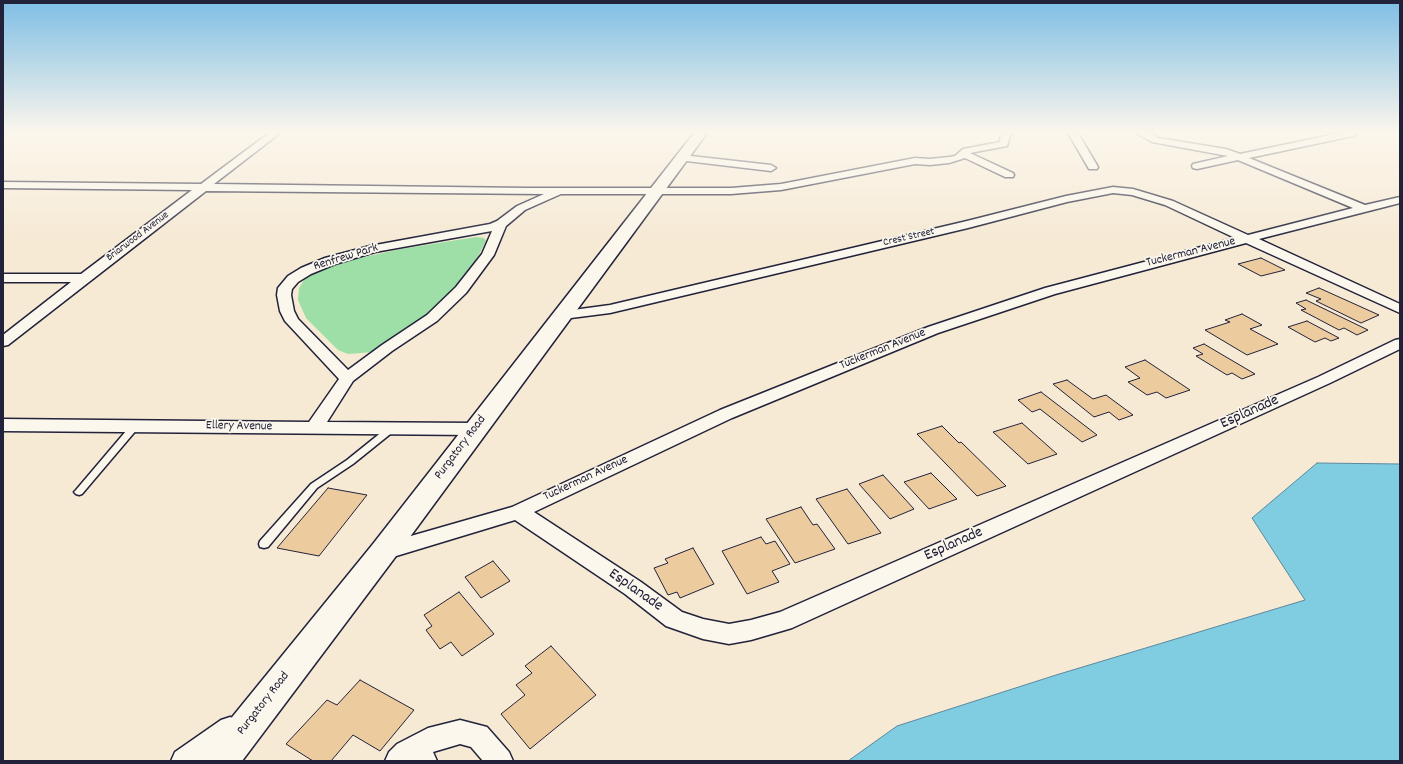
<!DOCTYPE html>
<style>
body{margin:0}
#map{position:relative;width:1403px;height:764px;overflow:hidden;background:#f6ead5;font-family:Dekko,sans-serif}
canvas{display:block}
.frame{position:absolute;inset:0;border:4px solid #22223b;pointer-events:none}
</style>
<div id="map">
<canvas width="1403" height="764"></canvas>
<div class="frame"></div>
</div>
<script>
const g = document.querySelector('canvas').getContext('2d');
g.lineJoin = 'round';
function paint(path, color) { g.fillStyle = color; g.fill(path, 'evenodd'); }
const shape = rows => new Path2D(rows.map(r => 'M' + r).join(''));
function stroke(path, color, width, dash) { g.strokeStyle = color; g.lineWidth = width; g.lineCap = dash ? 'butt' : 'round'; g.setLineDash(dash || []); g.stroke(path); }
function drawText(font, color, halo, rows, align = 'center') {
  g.font = font + ' Dekko,sans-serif'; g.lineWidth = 3.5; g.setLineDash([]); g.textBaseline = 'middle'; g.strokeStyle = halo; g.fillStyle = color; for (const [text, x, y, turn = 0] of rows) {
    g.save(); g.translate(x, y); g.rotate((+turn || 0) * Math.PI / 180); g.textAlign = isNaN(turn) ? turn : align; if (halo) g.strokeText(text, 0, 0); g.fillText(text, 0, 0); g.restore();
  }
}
paint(shape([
 [476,237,484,238,486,241,473,266,456,287,423,319,373,352,348,354,338,350,306,318,298,300,299,288,306,277,323,269,350,260,401,249]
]), '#9edea7');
const water = shape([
 [1317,463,1400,464,1400,761,848,761,897,726,1056,675,1305,600,1252,518,1317,463]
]);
paint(water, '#80cce0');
stroke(water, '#5a889e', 1);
const building = shape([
 [1261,258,1285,270,1261,276,1238,264,1261,258],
 [1319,288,1379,315,1361,323,1316,301,1321,299,1306,293,1319,288],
 [1306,300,1368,330,1357,335,1344,328,1339,330,1301,310,1306,309,1296,303,1306,300],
 [1242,314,1262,325,1250,329,1278,344,1247,355,1205,330,1230,322,1225,320,1242,314],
 [1307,321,1339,338,1331,341,1325,338,1315,342,1288,327,1307,321],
 [1204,344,1255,374,1242,379,1232,373,1227,375,1196,356,1203,354,1193,348,1204,344],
 [1145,360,1190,390,1166,398,1157,392,1147,395,1128,382,1140,378,1125,367,1145,360],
 [1067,380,1093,399,1106,395,1133,415,1119,420,1109,412,1094,417,1053,384,1067,380],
 [1041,392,1097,435,1082,442,1040,409,1032,412,1018,400,1041,392],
 [1022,423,1057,454,1028,464,993,432,1022,423],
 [942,426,959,443,961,442,1006,486,977,496,917,434,942,426],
 [931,473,957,499,929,509,904,482,931,473],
 [883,475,914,509,890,519,859,484,883,475],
 [328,488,367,495,319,556,277,548,328,488],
 [847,489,881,533,848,544,816,499,847,489],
 [801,507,813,525,817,524,835,549,795,563,766,519,801,507],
 [761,537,766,544,775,541,790,564,772,571,779,582,747,594,722,551,761,537],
 [693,548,714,584,680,598,677,592,668,595,654,568,668,563,665,559,693,548],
 [493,561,510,581,481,598,465,577,493,561],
 [459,592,494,634,462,656,451,642,440,649,426,630,432,626,424,615,459,592],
 [551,646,596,695,530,749,501,714,525,695,516,685,532,673,525,666,551,646],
 [360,680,414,710,380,751,353,735,331,761,313,761,286,744,327,700,337,705,360,680]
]);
paint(building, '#eccc9e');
stroke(building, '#22223b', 1);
const lane = shape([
 [135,423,139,426,138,428,82,494,79,495,76,494,74,492,76,490,132,424,135,423],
 [391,426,394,427,395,429,394,431,353,464,317,488,268,547,264,548,260,547,259,544,260,541,311,484,347,460,388,427,391,426]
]);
const street = shape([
 [269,133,280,133,214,184,527,188,731,188,781,184,915,158,930,159,949,157,955,156,963,149,1000,142,1001,133,1011,133,1007,146,970,153,1013,173,1014,175,1013,177,1005,177,965,158,949,163,930,165,915,164,781,190,731,194,561,194,525,210,506,226,494,255,466,293,437,321,392,351,353,381,327,422,475,423,481,425,484,429,481,433,475,435,3,431,3,419,309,422,339,379,285,321,280,311,277,295,278,288,288,276,301,268,325,258,370,246,490,224,497,221,517,206,544,194,206,191,8,345,3,346,3,335,71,282,3,282,3,274,81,274,192,190,3,188,3,182,201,184,269,133],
 [492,231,482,254,456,287,427,315,382,345,348,370,298,319,294,311,291,295,292,289,298,282,311,274,335,264,375,252,492,231],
 [1068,133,1078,133,1098,167,1097,169,1089,169,1068,133],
 [1136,133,1151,133,1158,138,1226,149,1240,154,1340,133,1358,133,1353,136,1249,158,1365,205,1400,197,1400,203,1259,239,1400,304,1400,313,1246,243,1055,294,938,333,732,418,534,512,641,582,682,612,703,619,729,624,751,620,780,612,1318,377,1395,340,1400,339,1400,349,1330,383,792,628,751,640,729,644,703,639,666,626,625,594,515,520,383,560,376,558,373,552,376,546,512,507,720,410,928,327,1045,288,1235,238,1165,205,1132,195,1113,193,1067,202,968,228,610,313,563,319,558,318,556,315,558,312,610,305,967,221,1066,196,1113,187,1133,189,1173,201,1248,235,1353,208,1238,160,1197,169,1193,168,1192,166,1193,164,1228,156,1152,142,1136,133],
 [682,155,771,165,776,168,771,171,678,160,677,158,682,155],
 [230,717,239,720,243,729,239,738,206,761,171,761,175,752,221,720,230,717],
 [460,720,487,727,509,752,513,761,483,761,471,747,460,744,433,752,437,761,385,761,389,752,397,744,428,728,460,720]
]);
const secondary = shape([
 [694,133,707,133,393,560,242,761,202,761,207,748,373,544,694,133]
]);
stroke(lane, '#22223b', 3);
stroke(street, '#22223b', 3);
stroke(secondary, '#22223b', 3);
paint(lane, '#fbf7ec');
paint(street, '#fbf7ec');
paint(secondary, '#fbf7ec');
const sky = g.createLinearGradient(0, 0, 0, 240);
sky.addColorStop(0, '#7ebee5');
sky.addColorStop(0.55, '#fbf6ec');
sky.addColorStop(1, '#fbf6ec00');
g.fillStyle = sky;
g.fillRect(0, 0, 1403, 240);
drawText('11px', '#22223b', '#fbf7ec', [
 ["Briarwood Avenue",138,237,-37],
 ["Crest Street",909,238,-13]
]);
drawText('13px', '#22223b', '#fbf7ec', [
 ["Tuckerman Avenue",1191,253,-14],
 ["Renfrew Park",346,258,-17],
 ["Tuckerman Avenue",883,350,-22],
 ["Ellery Avenue",239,427,1],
 ["Purgatory Road",461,448,-53],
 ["Tuckerman Avenue",586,479,-25],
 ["Purgatory Road",264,704,-52]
]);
drawText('16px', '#22223b', '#fbf7ec', [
 ["Esplanade",1250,413,-24],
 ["Esplanade",954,545,-24],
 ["Esplanade",635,591,35]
]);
</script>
